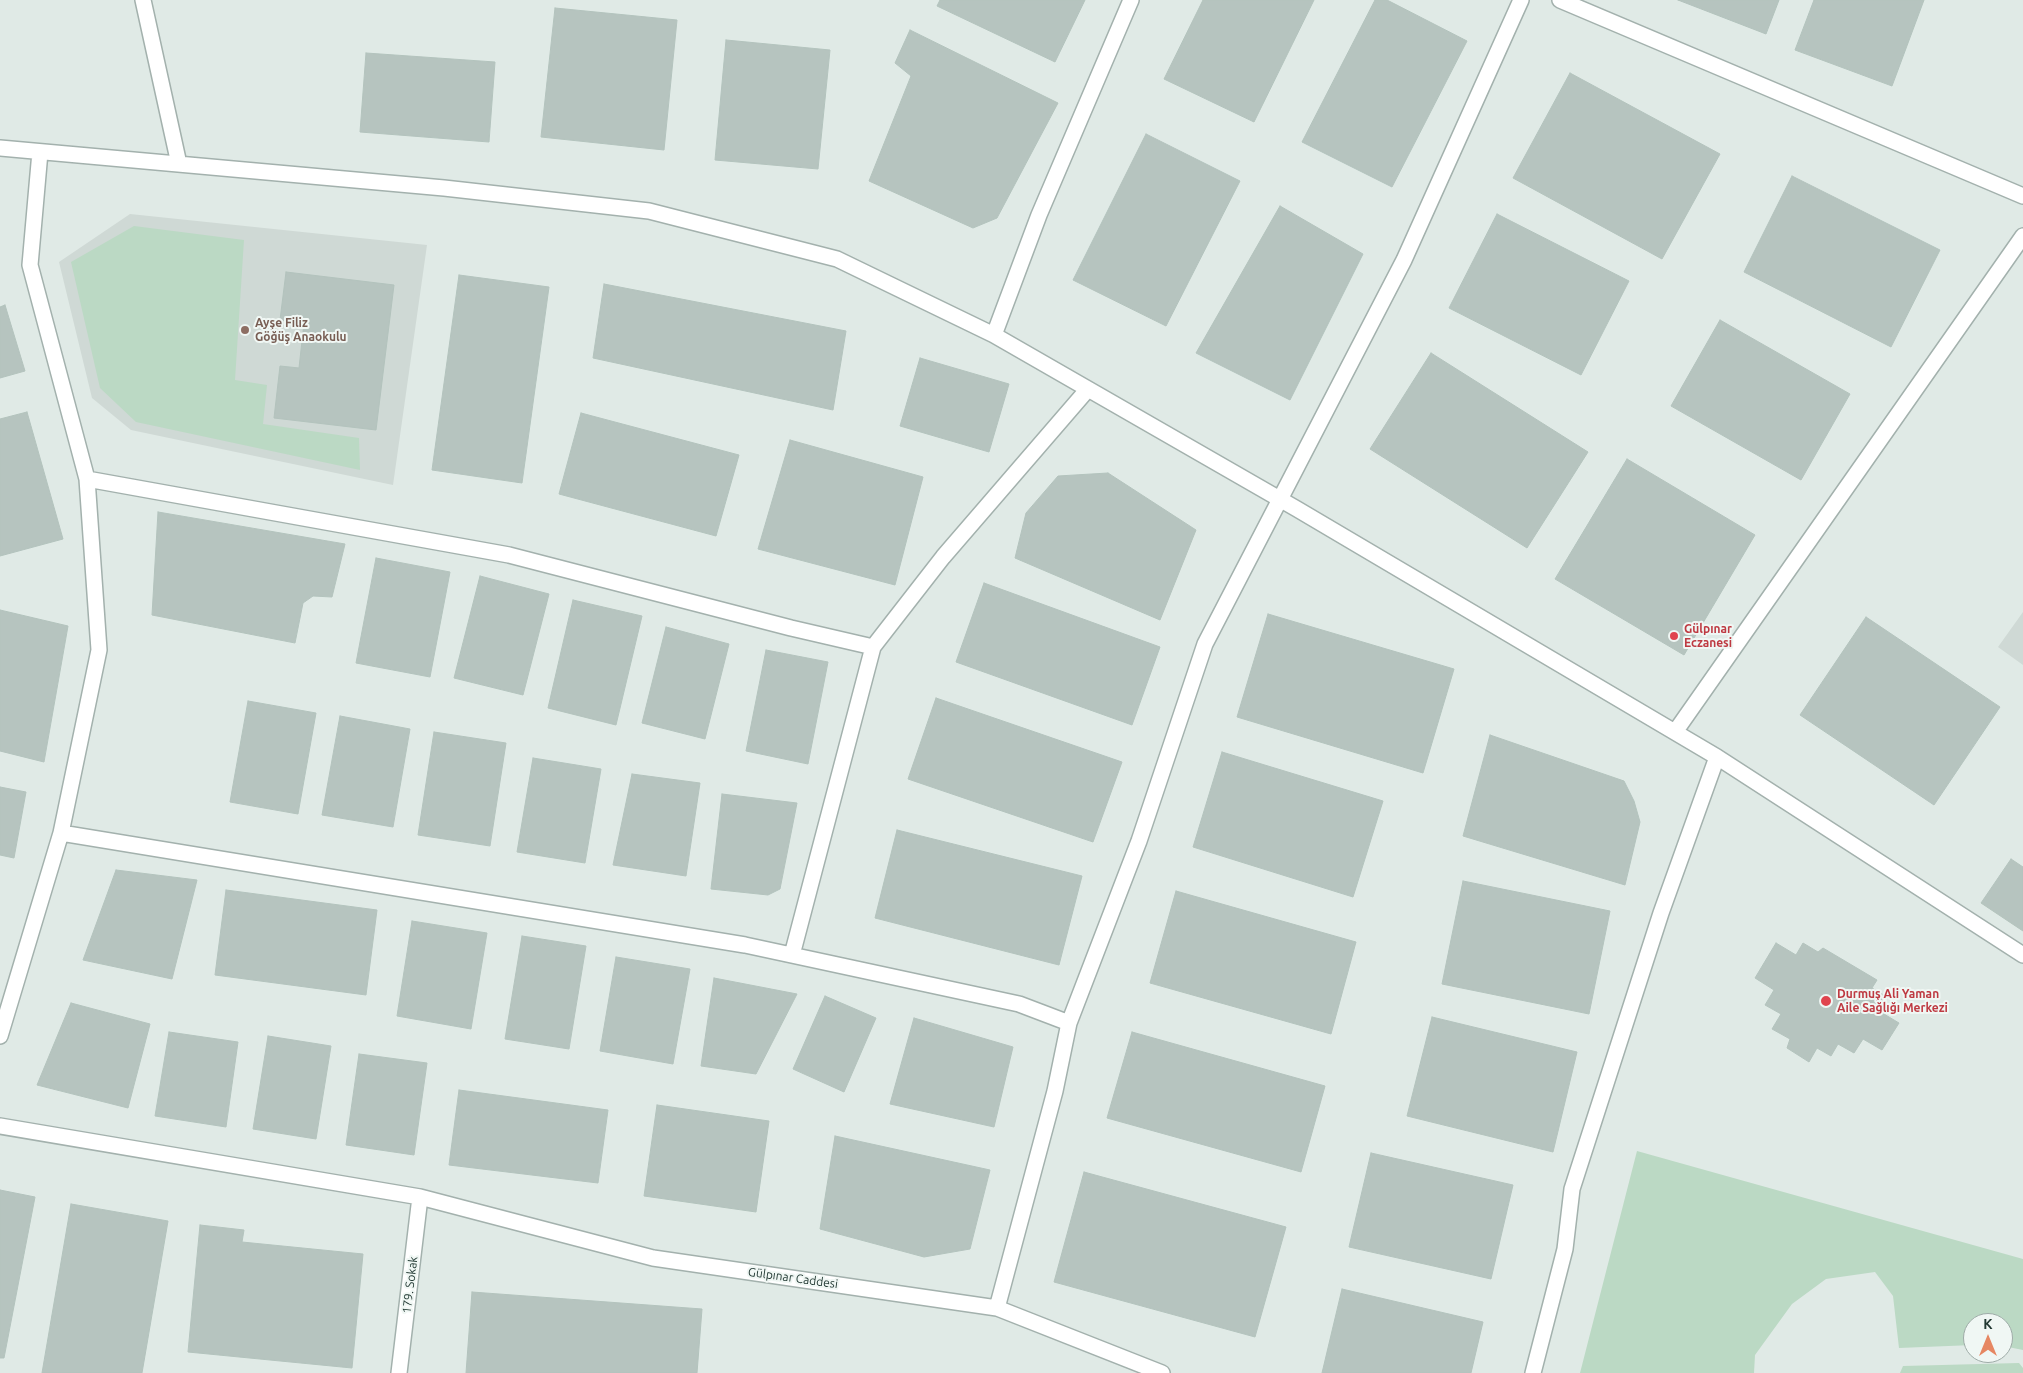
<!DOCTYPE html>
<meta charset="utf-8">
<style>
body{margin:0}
#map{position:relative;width:2023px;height:1373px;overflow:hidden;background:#e0eae6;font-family:Ubuntu,sans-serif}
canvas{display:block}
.north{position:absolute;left:1963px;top:1313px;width:50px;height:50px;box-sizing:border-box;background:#f0f7f4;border:1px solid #9eaba7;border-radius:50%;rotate:0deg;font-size:14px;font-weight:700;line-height:20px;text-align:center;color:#223933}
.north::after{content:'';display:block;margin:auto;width:18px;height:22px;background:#e68762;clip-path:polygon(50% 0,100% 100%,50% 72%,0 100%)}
</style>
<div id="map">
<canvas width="2023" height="1373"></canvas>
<div class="north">K</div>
</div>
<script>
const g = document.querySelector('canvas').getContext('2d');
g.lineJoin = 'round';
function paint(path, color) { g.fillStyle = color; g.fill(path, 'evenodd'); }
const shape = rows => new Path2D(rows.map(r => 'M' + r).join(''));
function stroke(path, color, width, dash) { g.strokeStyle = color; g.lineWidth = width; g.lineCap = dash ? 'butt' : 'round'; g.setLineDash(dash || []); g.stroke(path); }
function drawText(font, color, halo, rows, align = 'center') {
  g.font = font + ' Ubuntu,sans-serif'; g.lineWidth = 4; g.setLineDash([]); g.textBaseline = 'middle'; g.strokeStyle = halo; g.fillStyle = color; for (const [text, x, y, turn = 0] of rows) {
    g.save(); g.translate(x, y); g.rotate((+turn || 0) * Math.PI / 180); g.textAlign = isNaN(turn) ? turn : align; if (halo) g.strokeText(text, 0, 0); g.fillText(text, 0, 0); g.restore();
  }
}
paint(shape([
 [130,214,427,245,393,485,131,430,92,398,59,262],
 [2023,612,2023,665,1998,647]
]), '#cfd9d5');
paint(shape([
 [134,226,244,240,235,380,267,385,263,424,359,438,360,470,136,422,100,388,71,262],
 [1637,1151,2023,1259,2023,1350,2003,1346,2003,1323,1973,1323,1973,1345,1899,1348,1893,1296,1875,1272,1826,1279,1792,1304,1755,1355,1754,1373,1580,1373],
 [2019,1363,2023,1368,2023,1373,1900,1373,1903,1366]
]), '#bbd9c4');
const building = shape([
 [940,0,1085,0,1055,62,937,6,940,0],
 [1203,0,1314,0,1254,122,1164,79,1203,0],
 [1375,0,1387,0,1467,41,1392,187,1302,142,1375,0],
 [1678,0,1779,0,1766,34,1678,0],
 [1814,0,1924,0,1892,86,1795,50,1814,0],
 [555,8,677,20,664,150,541,137,555,8],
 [910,30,1058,103,997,218,973,228,869,181,911,76,895,63,910,30],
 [726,40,830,50,818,169,715,160,726,40],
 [366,53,495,62,489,142,360,132,366,53],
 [1570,73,1720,154,1662,259,1513,178,1570,73],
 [1146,134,1240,181,1166,326,1073,280,1146,134],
 [1792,176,1940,250,1891,347,1744,272,1792,176],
 [1280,206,1363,254,1290,400,1196,353,1280,206],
 [1497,214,1629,281,1581,375,1449,308,1497,214],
 [286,272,394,285,376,430,274,418,280,366,299,368,304,323,280,320,286,272],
 [459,275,549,287,522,483,432,470,459,275],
 [604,284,846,331,833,410,593,358,604,284],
 [5,305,25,371,0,378,0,307,5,305],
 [1720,320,1850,394,1801,480,1671,406,1720,320],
 [1431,353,1588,452,1527,548,1370,449,1431,353],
 [920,358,1009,384,989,452,900,426,920,358],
 [27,412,63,539,0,556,0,419,27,412],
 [581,413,739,455,716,536,559,494,581,413],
 [790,440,923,477,895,585,758,549,790,440],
 [1627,459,1755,535,1684,655,1555,579,1627,459],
 [1108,473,1196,530,1160,620,1015,558,1026,513,1058,476,1108,473],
 [158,512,345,544,332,597,313,596,303,603,295,643,152,615,158,512],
 [376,558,450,572,430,677,356,663,376,558],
 [480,576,549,594,523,695,454,678,480,576],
 [984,583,1160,647,1132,725,956,662,984,583],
 [573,600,642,616,616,725,548,708,573,600],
 [0,610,68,626,44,762,0,751,0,610],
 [1268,614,1454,669,1423,773,1237,717,1268,614],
 [1866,617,2000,707,1934,805,1800,715,1866,617],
 [666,627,729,644,705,739,642,723,666,627],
 [766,650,828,662,808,764,746,751,766,650],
 [936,698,1122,762,1093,842,908,779,936,698],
 [248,701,316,713,298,814,230,802,248,701],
 [340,716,410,729,393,827,322,815,340,716],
 [434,732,506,743,490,846,418,835,434,732],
 [1490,735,1624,781,1634,801,1640,822,1625,885,1463,836,1490,735],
 [1222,752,1383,801,1353,897,1193,847,1222,752],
 [533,758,601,769,585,863,517,852,533,758],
 [632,774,700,783,686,876,613,865,632,774],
 [0,787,26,792,14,858,0,855,0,787],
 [722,794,797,803,780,889,768,895,711,889,722,794],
 [897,830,1082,876,1059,965,875,918,897,830],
 [2011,859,2023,867,2023,931,1981,903,2011,859],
 [116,870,197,880,172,979,83,960,116,870],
 [1463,881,1610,911,1589,1014,1442,984,1463,881],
 [226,890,377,910,366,995,215,975,226,890],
 [1176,891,1356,942,1331,1034,1150,983,1176,891],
 [412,921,487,933,471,1029,397,1016,412,921],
 [522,936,586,946,569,1049,505,1039,522,936],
 [1776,943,1796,955,1803,943,1818,952,1823,948,1877,980,1872,988,1887,997,1879,1011,1899,1023,1882,1050,1863,1039,1854,1053,1838,1044,1831,1056,1817,1048,1809,1062,1787,1048,1790,1039,1772,1029,1781,1014,1765,1005,1774,990,1755,978,1776,943],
 [616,957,690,969,673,1064,600,1051,616,957],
 [714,978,797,994,756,1074,701,1066,714,978],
 [825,996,876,1018,844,1092,793,1069,825,996],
 [71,1003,150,1024,128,1108,37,1085,71,1003],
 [1432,1017,1577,1052,1553,1152,1407,1116,1432,1017],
 [914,1018,1013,1047,994,1127,890,1104,914,1018],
 [169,1032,238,1042,226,1127,155,1116,169,1032],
 [1132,1032,1325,1086,1301,1172,1107,1118,1132,1032],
 [268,1036,331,1046,316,1139,253,1129,268,1036],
 [359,1054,427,1063,414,1155,346,1145,359,1054],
 [459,1090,608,1110,598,1183,449,1165,459,1090],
 [657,1105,769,1121,756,1212,644,1196,657,1105],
 [835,1136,990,1170,970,1249,924,1257,820,1229,835,1136],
 [1371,1153,1513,1185,1491,1279,1349,1247,1371,1153],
 [1084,1172,1286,1227,1255,1337,1054,1282,1084,1172],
 [0,1190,35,1197,4,1358,0,1358,0,1190],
 [71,1204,168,1221,142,1373,42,1373,71,1204],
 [200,1225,244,1230,242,1242,363,1254,352,1368,188,1352,200,1225],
 [1342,1289,1483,1322,1471,1373,1322,1373,1342,1289],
 [472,1292,702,1309,697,1373,466,1373,472,1292]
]);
paint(building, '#b6c4bf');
stroke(building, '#b3c3bd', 1);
const minor = shape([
 [143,0,179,164],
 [1560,0,2023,196],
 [0,148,444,188,649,211,837,259,994,335,1297,509,1717,757,2023,955],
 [994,335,1039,215,1131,0],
 [87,479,509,555,791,628,873,647],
 [1675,732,2023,236],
 [61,833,745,945,1019,1004,1069,1023],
 [792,955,873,647,943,557,1088,389],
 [0,1036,61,833,99,650,87,479,30,265,40,152],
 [0,1126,420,1197,653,1258,997,1308,1162,1373],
 [997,1308,1055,1091,1069,1023,1139,841,1205,644,1404,260,1521,0],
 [399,1373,420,1197],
 [1533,1373,1565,1249,1572,1189,1661,913,1717,757]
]);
stroke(minor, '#a3b1ad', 18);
stroke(minor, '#fff', 15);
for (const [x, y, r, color] of [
 [245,330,5,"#8d6e63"],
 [1674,636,5,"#e0444e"],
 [1826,1001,6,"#e0444e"]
]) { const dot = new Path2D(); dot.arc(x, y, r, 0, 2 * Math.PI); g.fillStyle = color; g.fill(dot); stroke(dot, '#f0f7f4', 2); }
drawText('bold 12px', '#785e54', '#f0f7f4', [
 ["Ayşe Filiz",255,323],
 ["Göğüş Anaokulu",255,337]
], 'left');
drawText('bold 12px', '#be3a42', '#f0f7f4', [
 ["Gülpınar",1684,629],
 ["Eczanesi",1684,643],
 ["Durmuş Ali Yaman",1837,994],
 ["Aile Sağlığı Merkezi",1837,1008]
], 'left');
drawText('12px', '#223933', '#f0f7f4', [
 ["Gülpınar Caddesi",793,1278,8],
 ["179. Sokak",410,1285,-83]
]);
</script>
